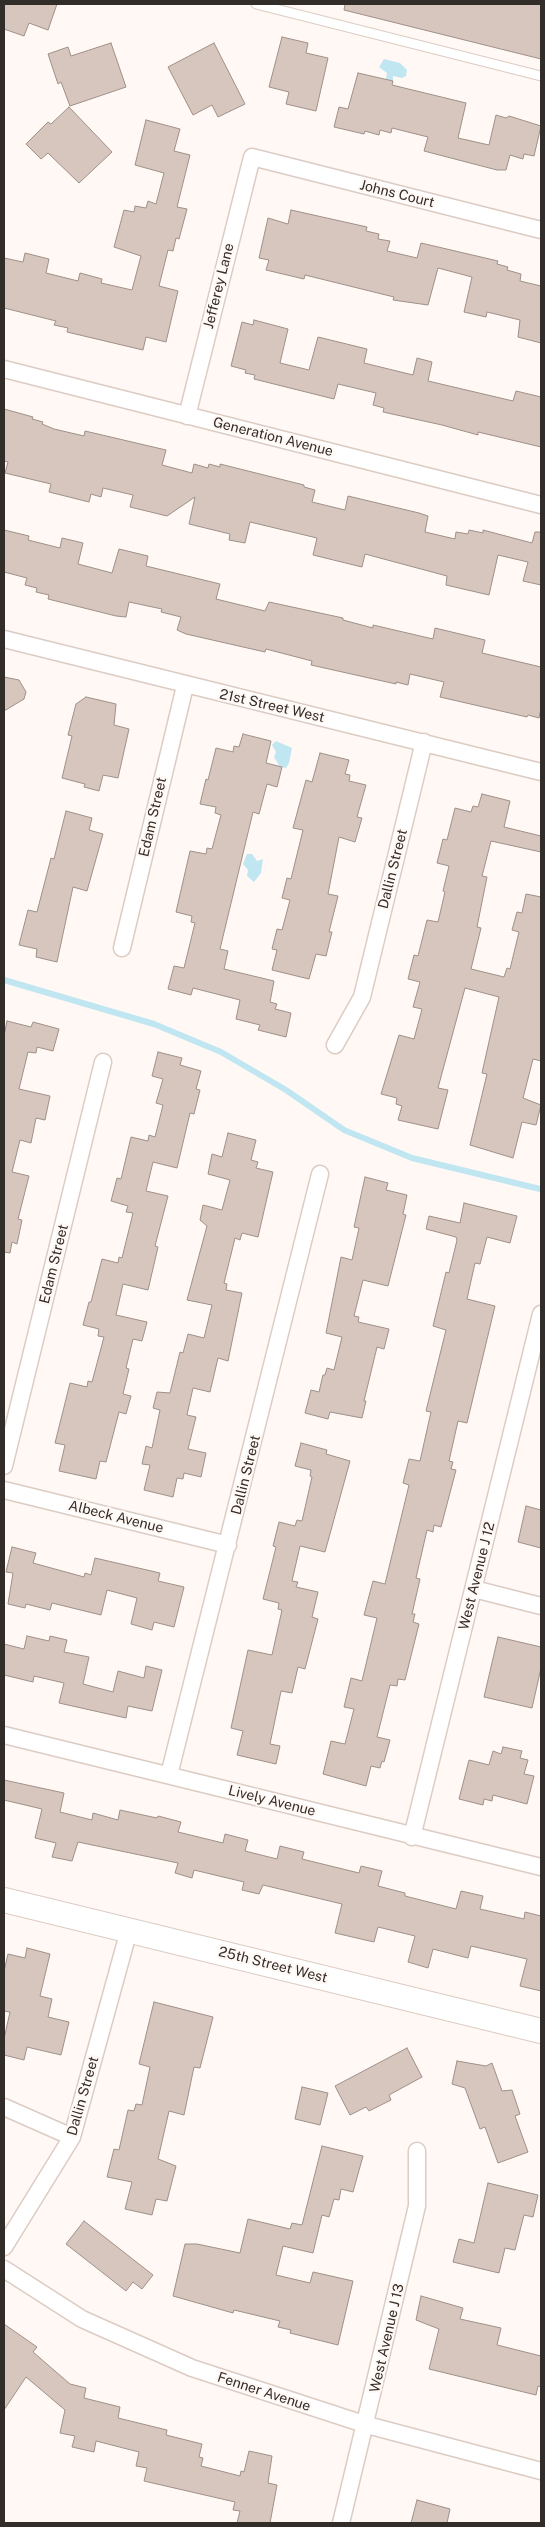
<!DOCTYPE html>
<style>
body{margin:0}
#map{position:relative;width:545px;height:2527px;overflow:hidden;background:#fff8f4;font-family:"Public Sans",sans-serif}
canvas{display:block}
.frame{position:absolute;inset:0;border:5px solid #332d29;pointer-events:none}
</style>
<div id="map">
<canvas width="545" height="2527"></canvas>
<div class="frame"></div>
</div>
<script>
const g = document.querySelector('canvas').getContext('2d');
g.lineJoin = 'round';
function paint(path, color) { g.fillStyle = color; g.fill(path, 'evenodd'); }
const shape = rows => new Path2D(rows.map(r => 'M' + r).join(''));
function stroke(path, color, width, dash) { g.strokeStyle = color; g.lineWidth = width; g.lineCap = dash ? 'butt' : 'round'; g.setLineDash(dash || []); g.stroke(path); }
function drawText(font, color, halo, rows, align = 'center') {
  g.font = font + ' "Public Sans",sans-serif'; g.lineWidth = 4.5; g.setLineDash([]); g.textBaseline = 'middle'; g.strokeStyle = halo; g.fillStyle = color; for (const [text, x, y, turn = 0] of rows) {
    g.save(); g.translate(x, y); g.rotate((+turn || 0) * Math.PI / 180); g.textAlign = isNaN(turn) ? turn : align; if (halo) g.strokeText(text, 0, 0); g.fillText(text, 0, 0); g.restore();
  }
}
paint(shape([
 [384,59,400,63,407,70,406,76,402,78,393,76,393,81,386,79,387,73,379,67],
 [276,741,292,748,289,763,286,768,280,767,274,757,276,752,272,745],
 [247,854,252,854,257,861,263,859,261,873,254,882,247,876,248,870,243,864]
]), '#c0e6f2');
stroke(shape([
 [4,980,154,1024,221,1052,286,1090,344,1130,412,1158,540,1189]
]), '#c0e6f2', 6);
const building = shape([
 [4,4,57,4,48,30,29,23,24,36,4,29,4,4],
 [345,4,541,4,541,59,344,10,345,4],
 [282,37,308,43,306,53,328,58,316,111,286,104,289,92,269,87,282,37],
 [111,43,126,87,70,106,61,82,58,84,48,54,68,47,71,56,111,43],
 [214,43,245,104,218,117,212,105,193,115,168,67,214,43],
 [358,73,393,81,392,85,466,103,458,138,489,145,496,115,506,118,509,116,541,126,534,156,524,154,523,159,510,155,506,170,497,170,424,151,428,137,392,128,391,133,380,130,379,135,365,131,364,134,334,127,339,107,348,109,358,73],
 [69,107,112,152,79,183,48,153,41,159,26,144,48,122,51,124,69,107],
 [146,120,180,129,174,151,190,155,177,207,187,209,179,239,176,238,173,251,168,250,159,286,178,291,166,342,146,337,143,350,67,332,68,328,54,325,56,321,4,308,4,258,23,262,25,253,49,259,46,273,78,281,80,273,102,279,101,283,132,290,141,256,114,247,124,210,134,212,135,206,146,208,148,201,156,204,164,173,135,165,146,120],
 [291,210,367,227,366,231,379,234,378,239,390,241,387,251,417,258,421,243,498,261,497,264,508,267,507,270,521,274,520,281,541,286,541,343,518,337,520,320,487,312,486,317,464,312,472,277,438,268,428,305,393,300,394,297,305,275,304,279,266,270,269,260,259,258,268,218,288,224,291,210],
 [254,320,288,329,280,363,309,370,318,337,367,349,364,363,413,375,417,358,432,362,428,381,513,401,516,391,541,397,541,447,478,432,478,435,442,425,383,412,384,408,373,405,376,393,338,384,334,399,254,379,255,375,245,373,246,370,231,366,242,322,253,325,254,320],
 [4,409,33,417,32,419,43,422,42,424,54,429,84,436,85,431,166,450,162,465,192,473,194,464,208,468,209,464,220,467,220,464,304,485,304,487,315,490,312,502,345,510,348,496,419,513,428,516,425,532,455,539,456,532,468,534,469,530,483,533,483,530,532,543,535,532,541,532,541,585,523,581,528,562,498,555,489,595,446,585,447,576,365,554,362,567,313,555,317,538,250,522,245,543,229,540,230,534,189,524,195,497,167,516,130,507,133,495,103,488,101,497,91,494,89,502,49,492,51,484,5,473,8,462,4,461,4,409],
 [4,530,29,536,28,540,60,548,62,538,83,543,78,564,112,573,119,549,148,556,146,566,220,584,216,599,265,611,269,602,343,618,343,620,373,628,373,625,433,639,435,628,485,640,482,653,541,667,541,708,539,718,528,715,527,717,440,697,444,682,410,674,408,685,396,682,396,684,311,665,312,661,266,649,265,652,186,634,177,630,181,617,161,612,162,609,129,602,126,617,116,616,48,599,49,595,36,592,37,588,25,585,27,578,4,572,4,530],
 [4,677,19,680,26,692,24,699,4,711,4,677],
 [86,697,116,704,114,725,129,729,118,778,103,775,99,791,84,787,85,784,62,778,72,736,68,735,76,704,86,697],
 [243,734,271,741,266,763,282,767,277,787,267,784,259,814,253,812,220,949,228,951,224,969,274,981,270,1002,277,1004,275,1009,291,1013,286,1037,258,1030,260,1025,236,1019,240,1000,193,988,191,995,168,989,174,966,184,968,195,923,191,922,192,916,176,912,190,851,206,854,207,848,212,849,221,815,215,813,216,807,200,804,206,779,208,780,216,748,233,752,234,746,239,747,243,734],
 [320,753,349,760,345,774,350,775,349,781,366,785,357,817,362,818,355,842,339,837,328,894,338,896,329,932,332,932,326,956,316,954,309,979,272,970,277,950,272,949,277,929,282,930,290,900,282,898,287,878,291,879,303,830,293,828,306,780,312,782,320,753],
 [482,794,510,801,504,827,541,836,541,852,491,841,482,876,487,877,477,927,481,928,471,969,504,977,507,968,510,969,519,932,512,930,517,912,522,913,526,894,541,897,541,1061,533,1059,523,1098,541,1105,536,1125,522,1122,513,1158,470,1145,487,1074,482,1073,499,997,465,988,438,1088,448,1090,438,1129,398,1120,402,1106,396,1104,397,1098,381,1094,399,1035,414,1039,422,1009,413,1007,420,982,408,979,414,955,418,956,427,920,438,922,445,892,443,891,449,866,437,863,443,839,447,840,455,808,471,812,473,806,478,807,482,794],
 [66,811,92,818,89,830,103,834,87,891,73,887,57,962,36,957,37,949,19,945,28,910,37,912,51,858,54,859,66,811],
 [7,1021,31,1027,33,1022,59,1029,53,1051,37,1047,36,1053,28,1052,19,1089,50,1096,45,1120,36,1118,31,1143,20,1140,12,1172,29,1176,18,1219,22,1220,17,1244,12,1242,10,1253,4,1252,4,1036,7,1021],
 [158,1052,182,1058,180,1065,201,1071,196,1089,200,1090,194,1114,190,1113,177,1168,153,1162,146,1191,168,1196,155,1246,158,1247,148,1290,123,1284,116,1315,147,1322,142,1341,133,1339,126,1368,129,1369,123,1394,131,1396,126,1414,119,1412,106,1462,100,1461,96,1479,59,1471,65,1445,55,1443,70,1383,87,1387,88,1381,92,1382,104,1337,98,1336,99,1329,83,1325,89,1302,91,1302,102,1259,118,1263,119,1257,122,1258,133,1213,126,1212,128,1206,111,1201,117,1178,121,1179,131,1137,148,1141,149,1135,155,1137,163,1105,156,1103,163,1079,152,1076,158,1052],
 [228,1133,256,1140,251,1160,258,1162,256,1168,273,1172,258,1237,242,1233,240,1240,235,1238,224,1283,227,1284,226,1290,242,1293,228,1361,218,1358,210,1392,193,1388,187,1415,196,1417,188,1449,206,1453,201,1477,184,1473,183,1479,177,1478,173,1497,144,1490,150,1465,142,1464,146,1446,152,1448,160,1410,153,1408,157,1392,170,1393,180,1352,183,1353,188,1334,204,1338,212,1305,187,1300,207,1226,200,1220,203,1205,222,1210,230,1180,208,1174,212,1154,222,1157,228,1133],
 [365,1177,388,1183,386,1190,407,1195,403,1214,406,1215,388,1286,363,1280,354,1316,359,1317,358,1322,389,1329,384,1349,377,1347,364,1401,366,1401,362,1418,330,1412,328,1419,305,1413,311,1390,319,1392,323,1375,325,1375,327,1368,334,1370,342,1337,326,1333,341,1257,352,1260,359,1228,354,1227,365,1177],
 [464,1203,517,1216,510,1243,487,1237,480,1264,475,1263,467,1299,495,1306,467,1423,458,1421,449,1461,453,1462,451,1469,456,1470,441,1527,434,1525,433,1532,427,1530,416,1578,420,1579,412,1614,415,1614,413,1622,419,1624,405,1680,398,1679,397,1686,390,1685,377,1737,390,1740,384,1762,382,1761,380,1768,371,1766,366,1786,323,1774,331,1741,345,1744,354,1709,344,1707,351,1678,362,1681,377,1618,364,1615,373,1581,385,1584,409,1485,403,1483,409,1459,420,1461,431,1412,426,1411,446,1330,433,1326,446,1272,449,1273,457,1240,456,1237,426,1229,429,1216,460,1223,464,1203],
 [301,1443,327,1450,326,1454,350,1461,325,1552,300,1546,292,1581,298,1582,296,1587,318,1592,312,1617,318,1619,305,1669,298,1667,292,1693,281,1691,270,1744,280,1746,276,1764,237,1755,243,1731,231,1728,248,1650,272,1655,282,1610,278,1609,279,1603,263,1599,276,1547,273,1546,279,1522,295,1526,297,1520,302,1521,312,1477,310,1476,311,1470,295,1466,301,1443],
 [526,1506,541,1510,541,1548,518,1542,526,1506],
 [12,1547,36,1553,33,1563,84,1577,85,1573,91,1575,95,1558,160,1573,158,1581,184,1587,174,1627,154,1622,152,1630,131,1624,137,1598,107,1590,101,1615,52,1603,50,1610,26,1604,25,1608,8,1604,13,1573,6,1572,12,1547],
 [27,1636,49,1641,50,1636,67,1640,64,1652,89,1657,83,1684,113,1692,118,1671,144,1678,146,1666,162,1670,152,1711,128,1706,126,1718,59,1703,64,1683,34,1676,33,1682,4,1675,4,1644,24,1649,27,1636],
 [498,1637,541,1647,541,1668,532,1708,484,1697,498,1637],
 [503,1747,522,1751,520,1758,528,1760,524,1774,534,1776,527,1804,493,1795,492,1801,484,1799,483,1805,459,1799,469,1760,489,1765,493,1751,501,1754,503,1747],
 [4,1780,64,1793,60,1812,92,1820,93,1813,118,1820,120,1810,157,1818,158,1816,181,1822,178,1832,223,1843,225,1834,248,1840,245,1851,277,1859,280,1846,304,1852,302,1859,359,1873,361,1866,382,1871,378,1886,405,1893,405,1896,456,1909,461,1891,483,1896,480,1909,524,1919,525,1912,541,1916,541,1991,520,1986,527,1959,471,1946,468,1958,433,1949,428,1968,408,1962,415,1936,378,1927,374,1942,335,1933,342,1904,263,1885,259,1894,242,1890,244,1882,194,1870,192,1878,175,1873,178,1863,78,1842,72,1861,52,1857,56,1843,35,1838,42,1809,4,1800,4,1780],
 [27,1948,50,1954,40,1996,52,1999,48,2017,69,2022,61,2055,27,2047,24,2060,4,2055,4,2039,10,2012,4,2011,4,1971,8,1954,25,1958,27,1948],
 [154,2002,213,2017,200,2068,194,2067,184,2115,169,2111,158,2159,176,2166,167,2201,156,2199,152,2215,125,2209,132,2182,107,2177,114,2149,119,2150,128,2110,134,2111,136,2104,142,2105,150,2067,139,2064,154,2002],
 [407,2048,422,2077,389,2095,391,2100,369,2111,366,2107,350,2115,335,2086,407,2048],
 [457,2061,486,2066,492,2063,502,2091,512,2090,520,2114,515,2116,528,2152,498,2163,485,2127,480,2129,465,2088,452,2084,457,2061],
 [302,2087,328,2093,320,2125,295,2119,302,2087],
 [322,2146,363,2156,353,2192,341,2189,339,2200,334,2199,329,2217,322,2215,313,2253,283,2246,276,2275,310,2283,313,2272,353,2281,338,2345,290,2333,291,2330,278,2327,280,2321,234,2310,233,2313,173,2296,185,2244,197,2244,240,2253,248,2219,290,2229,292,2223,302,2225,322,2146],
 [488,2183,538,2195,533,2217,524,2215,515,2250,505,2248,499,2273,453,2262,459,2239,474,2243,488,2183],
 [84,2221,153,2275,142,2289,133,2282,126,2291,66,2244,84,2221],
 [421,2296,463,2308,460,2319,501,2328,497,2345,541,2356,541,2387,538,2386,536,2395,429,2369,439,2329,416,2320,421,2296],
 [4,2324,37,2347,33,2352,70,2384,86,2388,84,2398,120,2407,118,2418,167,2430,166,2435,202,2444,199,2457,203,2458,201,2466,240,2476,241,2471,244,2472,249,2451,272,2456,268,2483,277,2485,270,2523,237,2523,240,2511,233,2510,235,2502,144,2481,147,2468,136,2466,139,2452,96,2441,94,2452,72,2447,75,2436,60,2433,65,2410,26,2377,4,2410,4,2324],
 [417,2500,450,2509,447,2523,411,2523,417,2500]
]);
paint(building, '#d6c6bd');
stroke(building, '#9f9088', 1);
const lane = shape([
 [256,4,541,76]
]);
const street = shape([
 [4,369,541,505],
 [187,416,252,157,541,230],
 [4,639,541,772],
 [122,948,185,686],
 [335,1045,362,997,424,742],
 [4,1466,103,1062],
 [4,1490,228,1545],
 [474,1589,541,1606],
 [4,1735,541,1867],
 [169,1775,320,1174],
 [412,1837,541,1314],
 [4,2107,72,2137],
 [4,2247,72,2137,129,1930],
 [4,2269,82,2319,192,2368,367,2425,541,2471],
 [341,2523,417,2206,417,2151]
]);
const secondary = shape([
 [4,1900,541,2031]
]);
stroke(lane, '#dcccc3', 11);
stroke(street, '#dcccc3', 19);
stroke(secondary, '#dcccc3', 26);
stroke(lane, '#fff', 9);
stroke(street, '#fff', 16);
stroke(secondary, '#fff', 24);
drawText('14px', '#332d29', '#fff8f4', [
 ["Johns Court",397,194,14],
 ["Jefferey Lane",219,286,-76],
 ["Generation Avenue",273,437,14],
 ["21st Street West",272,706,13],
 ["Edam Street",153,817,-77],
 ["Dallin Street",393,869,-76],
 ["Edam Street",54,1264,-76],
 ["Dallin Street",246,1475,-76],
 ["Albeck Avenue",116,1517,14],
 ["West Avenue J 12",477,1576,-76],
 ["Lively Avenue",272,1801,14],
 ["25th Street West",273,1965,14],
 ["Dallin Street",83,2096,-74],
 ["West Avenue J 13",387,2338,-77],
 ["Fenner Avenue",264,2392,18]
]);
</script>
